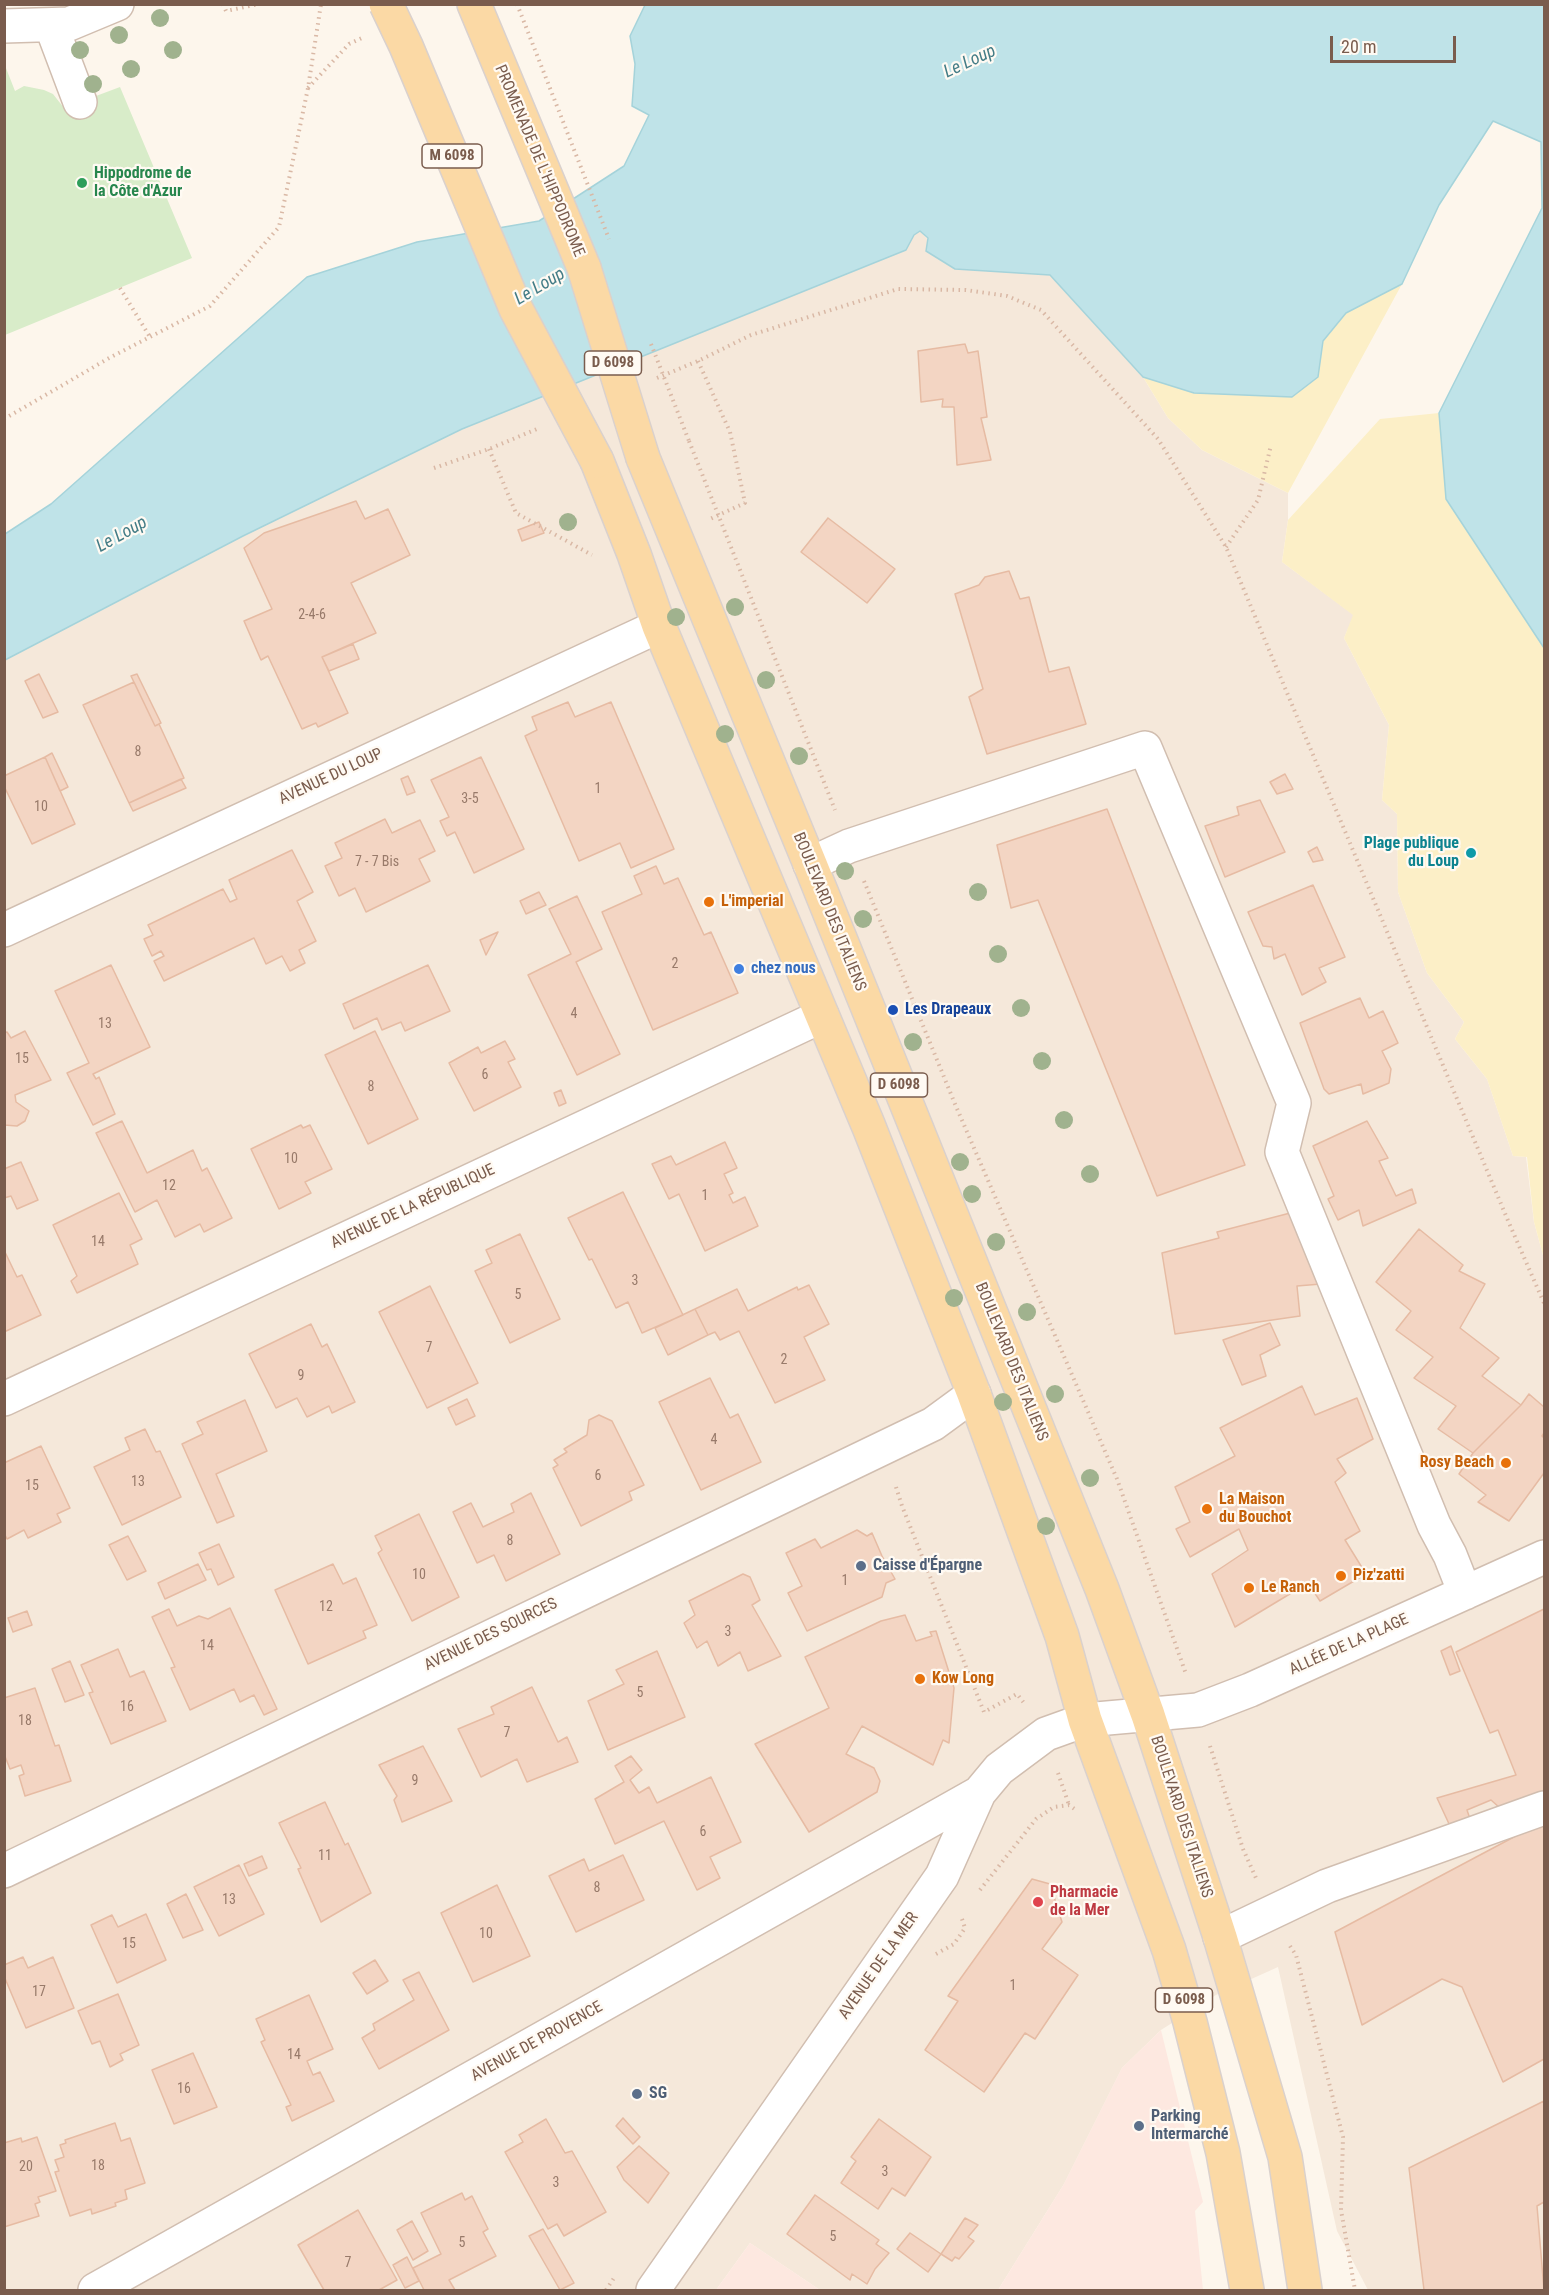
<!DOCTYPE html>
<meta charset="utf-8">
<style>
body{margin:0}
#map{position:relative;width:1549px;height:2295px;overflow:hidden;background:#fdf6ec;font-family:"Roboto Condensed",sans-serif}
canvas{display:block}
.frame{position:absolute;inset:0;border:6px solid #7a5c4d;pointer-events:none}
.scale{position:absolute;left:1330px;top:36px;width:126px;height:27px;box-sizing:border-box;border:3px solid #7a5c4d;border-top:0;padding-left:8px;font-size:18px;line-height:21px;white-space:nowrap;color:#7a5c4d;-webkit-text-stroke:4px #fffaf3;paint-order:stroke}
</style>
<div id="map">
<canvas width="1549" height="2295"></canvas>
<div class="frame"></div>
<div class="scale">20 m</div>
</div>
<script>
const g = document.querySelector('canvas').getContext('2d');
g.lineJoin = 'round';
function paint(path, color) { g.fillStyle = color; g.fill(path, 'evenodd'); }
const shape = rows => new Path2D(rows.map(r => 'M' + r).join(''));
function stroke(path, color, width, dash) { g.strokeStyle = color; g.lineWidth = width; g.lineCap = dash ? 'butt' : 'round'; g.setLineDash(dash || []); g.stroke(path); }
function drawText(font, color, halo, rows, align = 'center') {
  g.font = font + ' "Roboto Condensed",sans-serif'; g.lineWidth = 4.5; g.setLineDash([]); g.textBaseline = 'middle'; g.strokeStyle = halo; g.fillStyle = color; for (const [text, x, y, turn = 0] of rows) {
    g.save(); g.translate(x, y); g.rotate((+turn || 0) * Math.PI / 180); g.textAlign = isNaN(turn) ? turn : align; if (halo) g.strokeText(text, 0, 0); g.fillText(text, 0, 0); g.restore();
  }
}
paint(shape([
 [920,231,955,269,1050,275,1143,377,1168,418,1202,450,1288,493,1288,520,1282,562,1354,615,1344,638,1389,725,1382,800,1397,814,1398,892,1427,973,1464,1022,1455,1039,1487,1079,1513,1156,1526,1157,1534,1222,1544,1259,1544,2290,1368,2290,1337,2231,1278,1967,1216,1995,1161,2030,1122,2068,1064,2184,998,2290,820,2290,750,2243,716,2290,5,2290,5,660,243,536,462,429,905,250,914,235]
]), '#f5e8da');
paint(shape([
 [1161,2030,1203,2202,1195,2211,1203,2290,998,2290,1064,2184,1122,2068],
 [750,2243,820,2290,716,2290]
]), '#fde8e0');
paint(shape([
 [4,63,15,91,24,86,44,90,53,94,64,108,120,87,192,258,5,335]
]), '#d8ecc9');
paint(shape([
 [1402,284,1288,493,1202,450,1168,418,1143,377,1194,393,1318,377,1323,341,1346,313],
 [1439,413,1446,499,1544,648,1544,1259,1534,1222,1527,1157,1513,1156,1487,1079,1455,1039,1464,1022,1427,973,1398,892,1397,814,1382,800,1389,725,1344,638,1353,615,1282,562,1288,520,1380,419]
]), '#fcefc7');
const water = shape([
 [645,5,1544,5,1544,648,1446,499,1439,413,1542,208,1541,142,1493,121,1439,205,1402,284,1346,313,1323,341,1318,377,1292,397,1194,393,1143,377,1050,275,955,269,926,251,928,238,920,231,914,235,906,250,462,429,243,536,5,660,5,534,51,504,307,277,417,242,539,221,624,166,649,115,632,106,635,64,630,36,645,5]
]);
paint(water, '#bfe3e8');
stroke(water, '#a5d3da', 1.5);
const building = shape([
 [965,344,968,353,978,351,987,417,981,418,991,460,957,465,954,407,942,407,943,399,921,402,918,351,965,344],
 [356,501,365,519,388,509,410,555,351,583,376,633,322,657,348,713,318,727,316,723,302,729,268,656,261,660,244,621,272,609,244,548,264,533,356,501],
 [828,518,895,569,867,603,801,552,828,518],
 [539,522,544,533,522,541,518,530,539,522],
 [1009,571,1020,599,1029,597,1049,672,1069,667,1086,724,987,754,969,697,983,689,955,594,979,585,985,577,1009,571],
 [353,644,359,659,329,671,322,657,353,644],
 [39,674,58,712,43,718,25,681,39,674],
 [137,674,161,723,155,726,131,676,137,674],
 [134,682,155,726,159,724,184,778,129,803,83,705,134,682],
 [568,702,575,717,611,702,674,849,631,868,620,843,579,861,525,736,537,730,532,717,568,702],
 [52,753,68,787,60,791,45,757,52,753],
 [45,757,75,824,32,844,4,786,4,776,45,757],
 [481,757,524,849,474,873,455,832,447,836,440,821,449,817,431,780,481,757],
 [1285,774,1293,789,1277,794,1270,782,1285,774],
 [408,776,415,792,407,795,401,779,408,776],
 [181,779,186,788,133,811,129,803,181,779],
 [1260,800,1285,852,1225,877,1205,826,1239,815,1237,807,1260,800],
 [1107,809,1245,1165,1157,1196,1038,900,1011,908,997,845,1107,809],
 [385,819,392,833,420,820,435,851,419,859,430,881,366,912,355,888,339,896,325,866,342,858,335,843,385,819],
 [1317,847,1323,860,1313,862,1308,852,1317,847],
 [292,850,313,892,297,901,316,941,299,950,305,963,290,971,282,956,266,964,254,938,164,981,154,961,164,956,161,951,152,956,144,939,153,935,148,925,223,889,230,902,237,899,229,880,292,850],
 [656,866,664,884,678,878,704,935,711,932,738,993,653,1030,602,912,642,894,634,876,656,866],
 [1313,885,1345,957,1319,968,1326,982,1302,995,1285,954,1274,959,1272,947,1263,946,1248,912,1313,885],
 [539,892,546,905,526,914,520,901,539,892],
 [577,896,602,949,576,962,620,1054,577,1075,528,975,571,954,549,909,577,896],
 [498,932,486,955,480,940,498,932],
 [111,965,150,1047,93,1074,96,1079,99,1077,115,1114,93,1125,67,1073,89,1063,55,991,111,965],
 [428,965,450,1011,405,1031,401,1022,382,1030,377,1018,354,1029,343,1004,428,965],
 [1360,998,1369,1018,1383,1011,1398,1043,1382,1051,1391,1069,1389,1083,1363,1094,1361,1084,1329,1094,1324,1089,1300,1023,1360,998],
 [25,1031,51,1080,15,1095,16,1102,29,1111,25,1121,17,1126,4,1125,4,1033,7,1032,11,1038,25,1031],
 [375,1031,418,1119,368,1144,325,1055,375,1031],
 [505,1041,515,1059,508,1062,521,1087,474,1111,449,1063,478,1047,481,1053,505,1041],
 [561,1090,566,1103,559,1106,554,1093,561,1090],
 [122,1121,147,1173,193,1150,202,1171,207,1168,232,1218,204,1232,200,1224,175,1237,157,1200,135,1212,96,1133,122,1121],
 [1367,1121,1388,1158,1379,1161,1396,1196,1412,1189,1416,1203,1363,1226,1359,1210,1338,1220,1328,1199,1334,1196,1313,1146,1367,1121],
 [301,1125,303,1128,310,1125,332,1169,305,1182,311,1193,279,1209,251,1149,301,1125],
 [725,1142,737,1168,724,1174,733,1193,729,1195,733,1203,745,1197,758,1226,705,1251,679,1194,669,1199,652,1164,671,1156,676,1165,725,1142],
 [21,1162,38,1200,17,1209,11,1196,4,1198,4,1169,21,1162],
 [623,1192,683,1315,642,1333,628,1302,616,1308,592,1259,589,1260,568,1218,623,1192],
 [119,1193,142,1239,130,1245,138,1264,77,1293,71,1281,77,1276,53,1225,119,1193],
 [1294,1212,1321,1284,1297,1286,1300,1316,1175,1334,1162,1253,1219,1238,1217,1232,1294,1212],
 [1419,1229,1463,1265,1459,1271,1485,1284,1460,1328,1499,1358,1482,1376,1521,1405,1473,1453,1438,1429,1456,1406,1414,1378,1433,1357,1396,1330,1411,1311,1376,1282,1419,1229],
 [520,1234,560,1319,510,1343,475,1271,492,1263,486,1250,520,1234],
 [4,1250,17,1277,22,1275,41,1315,4,1332,4,1250],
 [809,1285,829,1324,804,1337,825,1380,775,1403,739,1331,720,1340,715,1332,708,1335,695,1309,737,1289,748,1311,797,1287,798,1290,809,1285],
 [430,1286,478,1383,427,1408,379,1312,430,1286],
 [695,1309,708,1335,668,1355,655,1328,695,1309],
 [1270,1323,1280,1345,1260,1355,1266,1376,1242,1385,1223,1340,1270,1323],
 [311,1324,322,1347,327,1344,355,1402,332,1413,329,1406,307,1417,297,1398,276,1408,249,1354,311,1324],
 [710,1378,730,1418,738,1414,761,1462,701,1490,659,1402,710,1378],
 [1302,1386,1315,1415,1357,1398,1373,1439,1337,1459,1346,1473,1335,1482,1360,1531,1345,1540,1366,1574,1320,1601,1308,1583,1235,1627,1212,1574,1248,1550,1239,1529,1190,1557,1176,1529,1190,1522,1175,1487,1235,1456,1220,1428,1302,1386],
 [1529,1394,1544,1407,1544,1433,1542,1436,1544,1438,1544,1473,1509,1521,1478,1502,1486,1495,1459,1474,1473,1453,1521,1405,1529,1394],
 [467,1399,475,1416,456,1425,448,1408,467,1399],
 [245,1400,267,1451,216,1474,234,1516,217,1523,182,1444,203,1434,197,1422,245,1400],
 [599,1415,612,1421,644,1485,629,1492,632,1500,581,1526,553,1468,558,1465,554,1460,567,1452,564,1449,587,1435,589,1420,599,1415],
 [145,1429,156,1452,160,1451,181,1497,122,1525,94,1467,130,1450,125,1438,145,1429],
 [41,1446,70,1508,57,1514,61,1522,28,1538,24,1530,7,1539,4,1533,4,1463,41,1446],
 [531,1493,560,1554,506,1581,494,1555,477,1563,453,1512,471,1503,483,1527,514,1512,511,1504,531,1493],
 [419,1514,459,1597,412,1621,378,1553,382,1550,375,1536,419,1514],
 [857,1530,867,1536,872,1533,882,1556,895,1579,886,1583,882,1597,807,1631,788,1593,802,1586,786,1553,815,1539,821,1548,857,1530],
 [128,1536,146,1571,127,1580,109,1545,128,1536],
 [219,1544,234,1577,218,1585,211,1569,207,1570,199,1553,219,1544],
 [198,1564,206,1580,165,1599,158,1583,198,1564],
 [333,1564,343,1584,356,1578,377,1625,363,1631,366,1638,308,1664,275,1590,333,1564],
 [743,1574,750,1577,760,1600,752,1605,781,1656,748,1671,740,1652,718,1666,707,1641,697,1648,684,1623,695,1615,689,1601,743,1574],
 [230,1608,277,1709,264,1715,254,1695,240,1702,234,1689,190,1710,171,1668,175,1667,152,1617,169,1609,177,1626,199,1616,208,1619,230,1608],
 [1544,1609,1544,1793,1500,1808,1491,1800,1467,1810,1470,1819,1450,1826,1437,1798,1516,1775,1498,1730,1490,1733,1456,1652,1544,1609],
 [27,1611,32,1625,13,1632,8,1618,27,1611],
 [905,1615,916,1641,932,1636,930,1632,936,1631,954,1688,949,1743,943,1740,933,1765,862,1726,846,1754,874,1768,880,1781,877,1792,809,1832,755,1744,829,1708,805,1657,881,1621,905,1615],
 [1451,1646,1460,1671,1450,1675,1441,1651,1451,1646],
 [118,1649,130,1677,144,1671,166,1721,111,1744,89,1693,93,1692,81,1665,118,1649],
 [657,1651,685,1717,608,1750,588,1701,624,1684,616,1670,657,1651],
 [70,1661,84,1695,65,1702,52,1669,70,1661],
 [532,1687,558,1742,567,1737,578,1762,527,1782,517,1759,481,1777,458,1729,494,1714,491,1707,532,1687],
 [35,1688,55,1746,59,1745,71,1781,25,1796,19,1776,24,1774,21,1765,10,1769,4,1754,4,1698,35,1688],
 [423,1746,452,1801,402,1822,394,1800,397,1796,379,1765,423,1746],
 [631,1756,642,1770,630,1780,639,1793,649,1787,657,1803,711,1777,741,1842,710,1857,720,1878,697,1890,664,1821,615,1844,595,1799,624,1782,615,1766,631,1756],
 [325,1802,345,1845,348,1843,371,1893,321,1922,298,1869,301,1868,279,1823,325,1802],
 [1544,1821,1544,2059,1503,2082,1462,1987,1442,1979,1362,2025,1335,1932,1544,1821],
 [623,1855,644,1900,576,1932,549,1876,584,1859,589,1871,623,1855],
 [262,1856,267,1868,249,1876,244,1864,262,1856],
 [239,1865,264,1914,219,1936,194,1887,239,1865],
 [1032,1879,1050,1884,1062,1922,1042,1949,1078,1975,1035,2039,1025,2033,984,2092,925,2050,958,2001,948,1996,1032,1879],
 [497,1885,530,1956,473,1982,441,1913,497,1885],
 [186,1894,203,1930,183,1938,167,1904,186,1894],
 [146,1914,166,1960,117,1983,91,1925,112,1915,118,1927,146,1914],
 [23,1957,28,1968,53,1957,74,2008,26,2028,4,1976,4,1965,23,1957],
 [375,1960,388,1981,367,1994,353,1973,375,1960],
 [419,1972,449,2030,379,2069,362,2038,375,2030,373,2024,414,2000,403,1980,419,1972],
 [118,1994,139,2045,120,2054,123,2060,110,2067,100,2041,92,2044,78,2011,118,1994],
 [309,1995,333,2049,307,2061,313,2075,320,2072,334,2101,292,2121,286,2107,291,2105,261,2042,265,2040,256,2019,309,1995],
 [193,2053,217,2107,174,2124,152,2070,193,2053],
 [1544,2101,1544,2202,1537,2206,1544,2290,1424,2290,1409,2168,1544,2101],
 [623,2118,640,2137,633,2144,616,2126,623,2118],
 [546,2119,565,2153,572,2151,606,2212,564,2236,557,2224,548,2229,505,2152,523,2142,519,2135,546,2119],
 [879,2119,931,2157,905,2196,892,2188,878,2209,841,2183,856,2161,851,2157,879,2119],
 [115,2123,121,2141,130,2138,145,2183,125,2190,127,2199,115,2203,116,2206,92,2214,91,2209,70,2216,55,2172,59,2171,55,2160,64,2157,60,2145,66,2143,65,2140,115,2123],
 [37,2137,56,2191,38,2197,40,2202,35,2204,39,2216,4,2227,4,2143,21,2138,22,2142,37,2137],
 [639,2146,669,2173,648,2203,624,2180,617,2167,639,2146],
 [462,2193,465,2200,472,2196,488,2229,483,2232,496,2256,449,2280,455,2290,424,2290,413,2268,441,2254,421,2213,462,2193],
 [815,2195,879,2240,876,2244,889,2253,875,2269,867,2284,852,2274,850,2280,787,2234,815,2195],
 [358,2210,397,2280,379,2290,324,2290,298,2245,358,2210],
 [965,2218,978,2225,968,2237,974,2241,959,2259,955,2257,952,2261,941,2254,965,2218],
 [412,2221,428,2251,413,2260,397,2230,412,2221],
 [543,2229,574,2283,560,2290,529,2236,543,2229],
 [910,2233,941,2254,928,2272,897,2249,910,2233],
 [407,2257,419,2281,405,2288,393,2265,407,2257]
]);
paint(building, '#f3d5c3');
stroke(building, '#e6bba3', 1.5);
const minor = shape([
 [51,25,80,102],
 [4,26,69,24,117,4],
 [810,864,849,846,1145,748,1294,1103,1282,1152,1434,1525,1450,1555,1465,1593],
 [4,930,659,626],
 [4,1399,822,1016],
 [4,1871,933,1424,974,1394],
 [1220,1937,1327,1886,1544,1808],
 [95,2290,979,1793],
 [653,2290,942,1876,979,1793,999,1769,1046,1734,1085,1720,1198,1710,1250,1690,1544,1557]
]);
const major = shape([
 [474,4,584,268],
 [643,458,810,864,1102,1589,1148,1715,1220,1937,1285,2157,1305,2290],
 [597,461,634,554,659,626,869,1127,974,1394,1062,1636,1085,1720,1169,1950,1190,2022,1223,2153,1247,2290]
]);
stroke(minor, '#d1beb0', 36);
stroke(major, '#dad1cd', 36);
stroke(shape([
 [223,4,226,11,259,4],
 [308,88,349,44,362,38],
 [120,288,150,337],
 [698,361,730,432,745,503,710,519],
 [657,378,698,361,751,335,898,289,966,290,1007,296,1041,310,1158,439,1226,547,1509,1223,1544,1303],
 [4,419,111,357,210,306,279,227,308,88,321,4],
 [689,441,835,810],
 [489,449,516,513,592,555],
 [434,468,489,449,537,429],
 [1226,547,1258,500,1271,445],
 [864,881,955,1104,1117,1479,1186,1674],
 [896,1487,902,1506,984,1712,1017,1694,1024,1703],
 [1210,1746,1243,1849,1256,1878],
 [1058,1773,1069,1805],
 [980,1890,1036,1819,1054,1807,1069,1805,1076,1810],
 [1290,1946,1296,1955,1343,2137,1341,2210,1355,2290],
 [936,1954,954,1944,965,1928,961,1916],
 [606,2290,614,2278]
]), '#d9b8a5', 4, [1.5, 4.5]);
stroke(minor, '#fff', 33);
stroke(major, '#fbd9a5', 33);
const majorBridge = shape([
 [386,4,406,46,516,309,597,461],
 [584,268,643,458]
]);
stroke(majorBridge, '#dad1cd', 36, []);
stroke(shape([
 [517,4,609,239],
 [651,344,689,441]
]), '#d9b8a5', 4, [1.5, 4.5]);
stroke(majorBridge, '#fbd9a5', 33);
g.fillStyle = '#a0b28e';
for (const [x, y] of [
 [160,18],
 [119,35],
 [80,50],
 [173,50],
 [131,69],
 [93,84],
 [568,522],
 [735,607],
 [676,617],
 [766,680],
 [725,734],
 [799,756],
 [845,871],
 [978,892],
 [863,919],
 [998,954],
 [1021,1008],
 [913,1042],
 [1042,1061],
 [1064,1120],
 [960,1162],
 [1090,1174],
 [972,1194],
 [996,1242],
 [954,1298],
 [1027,1312],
 [1055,1394],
 [1003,1402],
 [1090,1478],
 [1046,1526]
]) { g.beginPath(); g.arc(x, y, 9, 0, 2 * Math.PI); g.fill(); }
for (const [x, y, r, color] of [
 [82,183,6,"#2e9e5b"],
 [1471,853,6,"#0f9aa8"],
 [709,902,6,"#e8710a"],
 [739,969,6,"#3f7fe0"],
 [893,1010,6,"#1a4fb4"],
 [1506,1463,6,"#e8710a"],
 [1207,1509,6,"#e8710a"],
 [861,1566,6,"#5c6f8a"],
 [1341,1576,6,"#e8710a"],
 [1249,1588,6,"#e8710a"],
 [920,1679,6,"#e8710a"],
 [1038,1902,6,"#e0444e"],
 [637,2094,6,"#5c6f8a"],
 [1139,2126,6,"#5c6f8a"]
]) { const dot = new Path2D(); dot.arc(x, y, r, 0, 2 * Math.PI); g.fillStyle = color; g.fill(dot); stroke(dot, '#fffaf3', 2); }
drawText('14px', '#987a6a', null, [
 ["2-4-6",312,615],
 ["8",138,752],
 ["1",598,789],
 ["3-5",470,799],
 ["10",41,807],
 ["7 - 7 Bis",377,862],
 ["2",675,964],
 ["4",574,1014],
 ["13",105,1024],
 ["15",22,1059],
 ["6",485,1075],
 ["8",371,1087],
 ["10",291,1159],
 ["12",169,1186],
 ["1",705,1196],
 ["14",98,1242],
 ["3",635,1281],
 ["5",518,1295],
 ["7",429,1348],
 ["2",784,1360],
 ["9",301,1376],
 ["4",714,1440],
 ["6",598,1476],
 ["13",138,1482],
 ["15",32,1486],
 ["8",510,1541],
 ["10",419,1575],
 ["1",845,1581],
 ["12",326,1607],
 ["3",728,1632],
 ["14",207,1646],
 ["5",640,1693],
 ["16",127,1707],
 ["18",25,1721],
 ["7",507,1733],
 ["9",415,1781],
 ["6",703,1832],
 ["11",325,1856],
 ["8",597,1888],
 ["13",229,1900],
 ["10",486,1934],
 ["15",129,1944],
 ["1",1013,1986],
 ["17",39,1992],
 ["14",294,2055],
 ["16",184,2089],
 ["18",98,2166],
 ["20",26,2167],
 ["3",885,2172],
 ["3",556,2183],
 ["5",833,2237],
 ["5",462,2243],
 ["7",348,2263]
]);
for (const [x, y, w] of [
 [452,156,60],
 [613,363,57],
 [899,1085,57],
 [1184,2000,57]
]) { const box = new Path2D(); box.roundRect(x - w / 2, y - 12, w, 24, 4.5); g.fillStyle = '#fffaf3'; g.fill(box); stroke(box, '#7a5c4d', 1.5); }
drawText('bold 15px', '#7a5c4d', null, [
 ["M 6098",452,156],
 ["D 6098",613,363],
 ["D 6098",899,1085],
 ["D 6098",1184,2000]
]);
drawText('16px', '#7a5c4d', '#fffaf3', [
 ["PROMENADE DE L'HIPPODROME",539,161,67],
 ["AVENUE DU LOUP",331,777,-25],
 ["BOULEVARD DES ITALIENS",829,912,68],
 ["AVENUE DE LA RÉPUBLIQUE",413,1207,-25],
 ["BOULEVARD DES ITALIENS",1011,1362,68],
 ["AVENUE DES SOURCES",491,1635,-26],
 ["ALLÉE DE LA PLAGE",1349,1645,-24],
 ["BOULEVARD DES ITALIENS",1181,1817,72],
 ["AVENUE DE LA MER",879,1966,-55],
 ["AVENUE DE PROVENCE",537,2042,-29]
]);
drawText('bold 16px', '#27864d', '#fffaf3', [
 ["Hippodrome de",94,174],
 ["la Côte d'Azur",94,192]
], 'left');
drawText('bold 16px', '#0d838f', '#fffaf3', [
 ["Plage publique",1459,844],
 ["du Loup",1459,862]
], 'right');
drawText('bold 16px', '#c56008', '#fffaf3', [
 ["L'imperial",721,902],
 ["Rosy Beach",1494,1463,"right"],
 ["La Maison",1219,1500],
 ["du Bouchot",1219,1518],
 ["Piz'zatti",1353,1576],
 ["Le Ranch",1261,1588],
 ["Kow Long",932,1679]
], 'left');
drawText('bold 16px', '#366cbe', '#fffaf3', [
 ["chez nous",751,969]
], 'left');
drawText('bold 16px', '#164399', '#fffaf3', [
 ["Les Drapeaux",905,1010]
], 'left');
drawText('bold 16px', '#4e5e75', '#fffaf3', [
 ["Caisse d'Épargne",873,1566],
 ["SG",649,2094],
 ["Parking",1151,2117],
 ["Intermarché",1151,2135]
], 'left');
drawText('bold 16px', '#be3a42', '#fffaf3', [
 ["Pharmacie",1050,1893],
 ["de la Mer",1050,1911]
], 'left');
drawText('italic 18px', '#437c86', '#fffaf3', [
 ["Le Loup",970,62,-25],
 ["Le Loup",540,287,-31],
 ["Le Loup",122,535,-29]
]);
</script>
